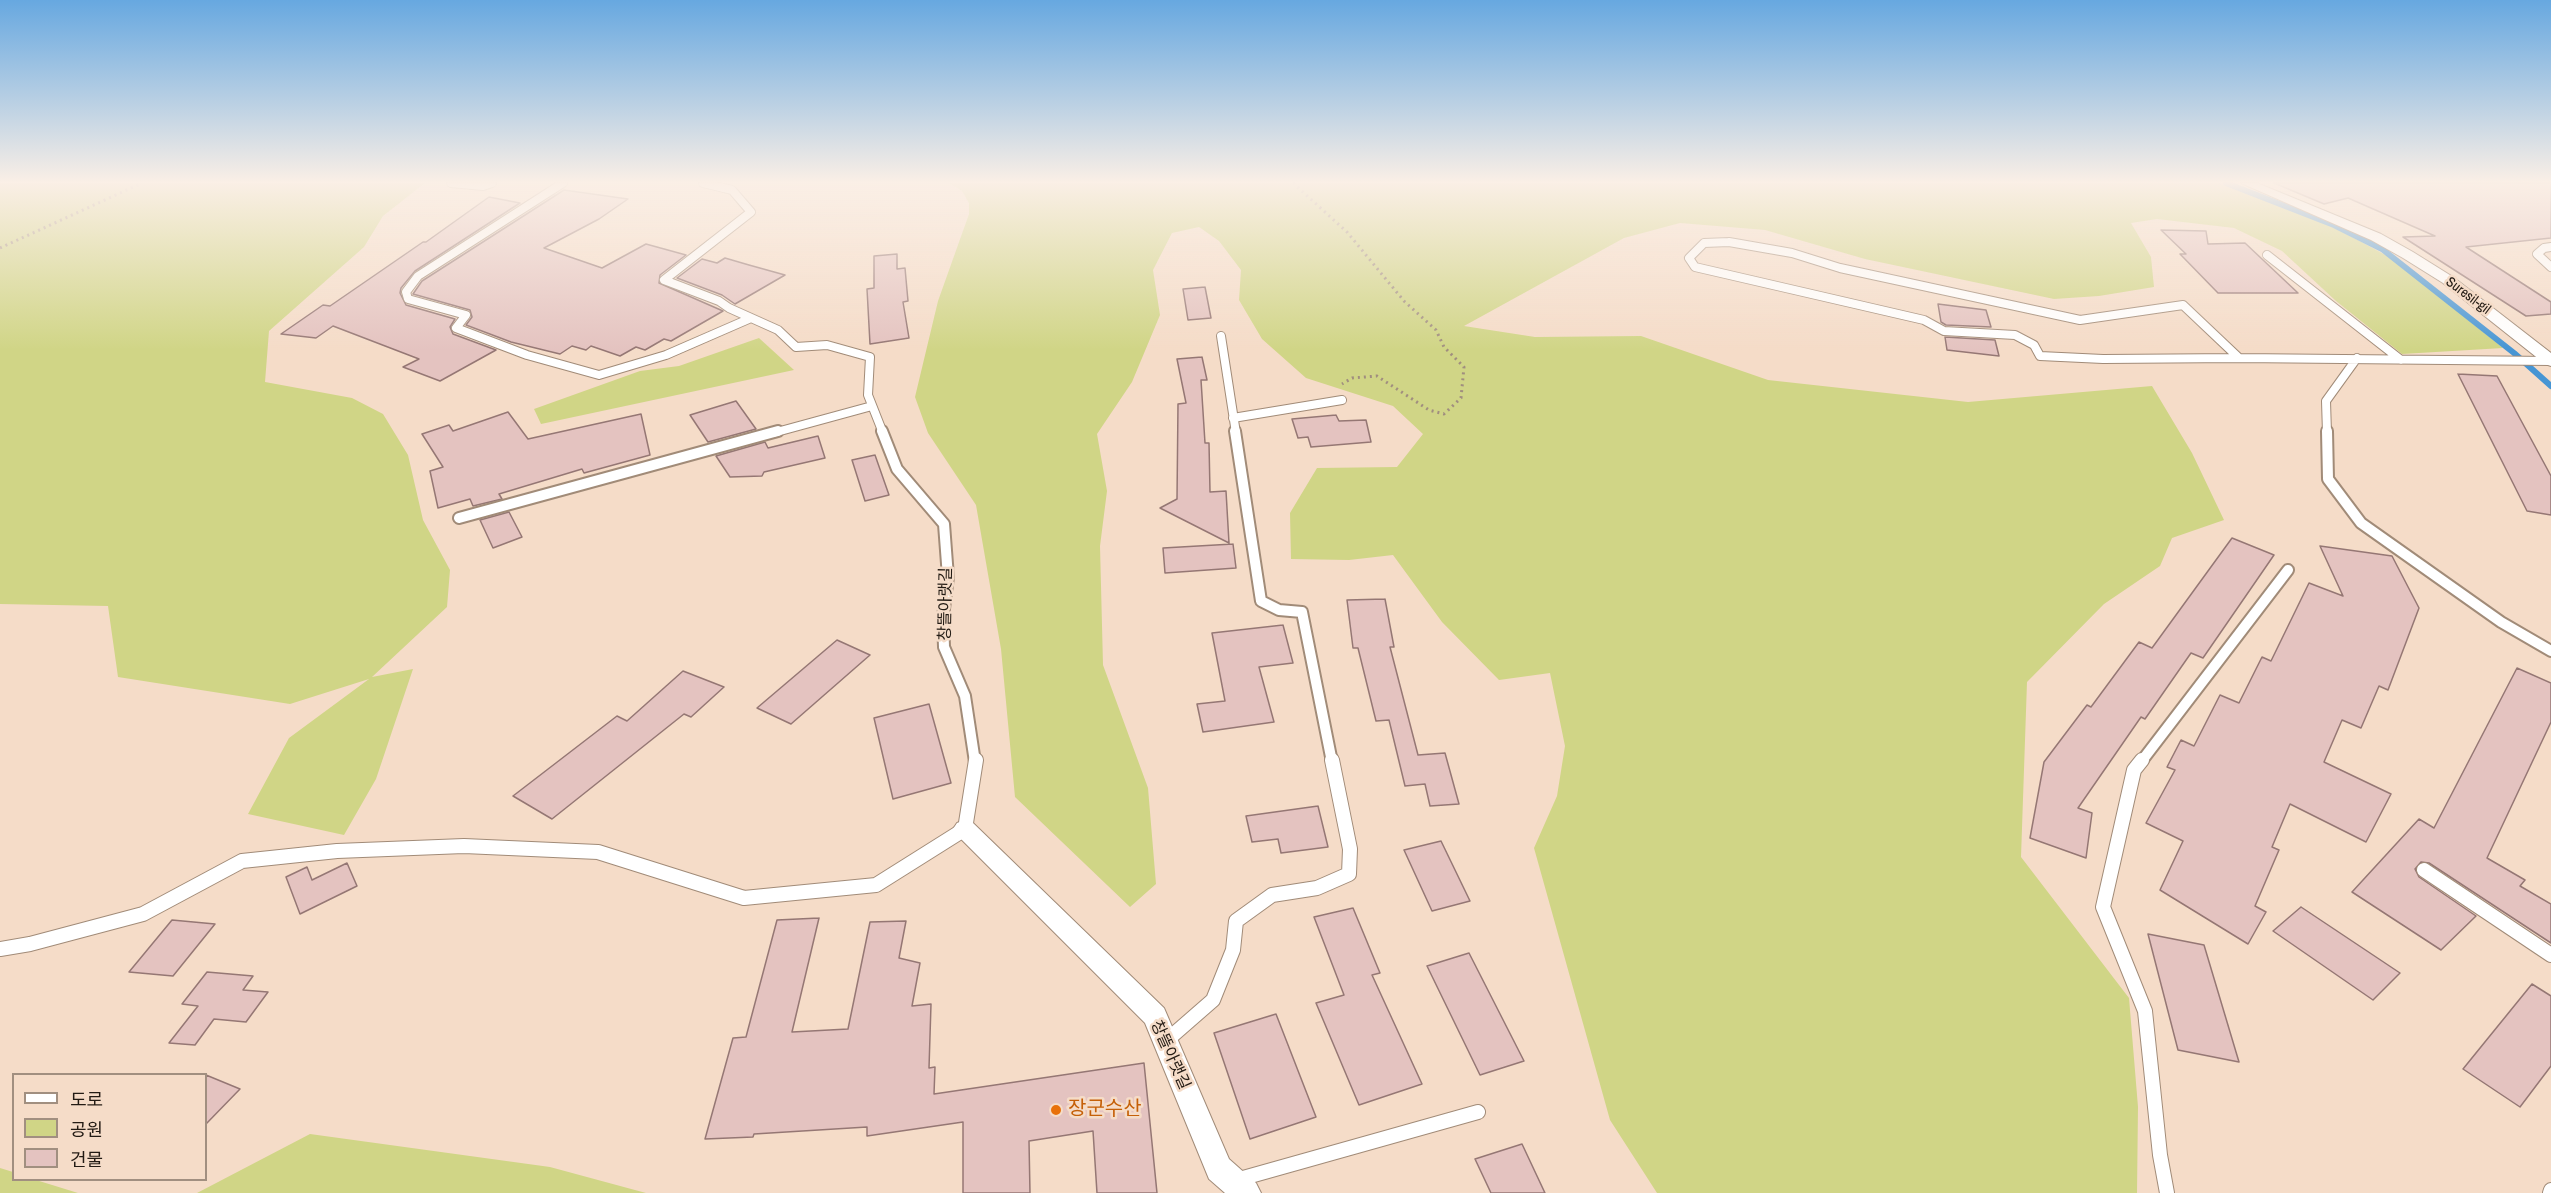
<!DOCTYPE html>
<meta charset="utf-8">
<style>
body{margin:0}
#map{position:relative;width:2551px;height:1193px;overflow:hidden;background:#f5dcc8;font-family:"Archivo Narrow","Noto Sans KR",sans-serif}
canvas{display:block}
.legend{position:absolute;left:12px;top:1073px;width:195px;height:108px;box-sizing:border-box;background:#f5dcc8;border:2px solid #a18f80;margin:0;padding:8px 10px;list-style:none;font-size:18px;color:#231b14}
.legend li{display:flex;align-items:center;gap:12px;height:30px}
.legend b{width:30px;border:2px solid #a18f80}
</style>
<div id="map">
<canvas width="2551" height="1193"></canvas>
<ul class="legend">
<li><b style="height:8px;background:#fff"></b>도로</li>
<li><b style="height:16px;background:#d0d586"></b>공원</li>
<li><b style="height:16px;background:#e4c3c0"></b>건물</li>
</ul>
</div>
<script>
const g = document.querySelector('canvas').getContext('2d');
g.lineJoin = 'round';
function paint(path, color) { g.fillStyle = color; g.fill(path, 'evenodd'); }
const shape = rows => new Path2D(rows.map(r => 'M' + r).join(''));
function stroke(path, color, width, dash) { g.strokeStyle = color; g.lineWidth = width; g.lineCap = dash ? 'butt' : 'round'; g.setLineDash(dash || []); g.stroke(path); }
function drawText(font, color, halo, rows, align = 'center') {
  g.font = font + ' "Archivo Narrow","Noto Sans KR",sans-serif'; g.lineWidth = 5; g.setLineDash([]); g.textBaseline = 'middle'; g.strokeStyle = halo; g.fillStyle = color; for (const [text, x, y, turn = 0] of rows) {
    g.save(); g.translate(x, y); g.rotate((+turn || 0) * Math.PI / 180); g.textAlign = isNaN(turn) ? turn : align; if (halo) g.strokeText(text, 0, 0); g.fillText(text, 0, 0); g.restore();
  }
}
paint(shape([
 [0,183,425,183,383,216,364,247,269,331,265,382,352,398,383,414,408,455,423,520,450,570,447,607,372,677,413,669,376,779,344,835,248,814,289,738,369,679,290,704,118,677,108,606,0,604],
 [949,183,2219,183,2330,225,2391,258,2503,348,2402,354,2336,301,2282,251,2234,228,2157,219,2131,223,2151,257,2154,287,2099,296,2054,299,1865,259,1765,230,1680,223,1624,238,1464,326,1535,337,1641,336,1768,380,1968,402,2152,386,2192,453,2224,520,2172,538,2160,566,2104,604,2027,682,2021,857,2129,998,2138,1107,2137,1193,1657,1193,1610,1120,1534,848,1557,796,1565,746,1550,673,1499,680,1442,622,1393,555,1349,560,1291,559,1290,513,1317,468,1397,467,1423,434,1393,406,1306,378,1262,339,1239,300,1241,270,1219,241,1199,227,1172,233,1153,270,1160,315,1132,382,1097,434,1107,491,1100,546,1103,665,1148,788,1156,884,1130,907,1015,797,1001,649,976,505,928,433,915,397,938,301,969,214,969,203,962,191],
 [759,338,794,370,541,424,534,409,640,371,679,366],
 [310,1134,550,1167,646,1193,197,1193],
 [0,1168,13,1172,14,1180,36,1180,78,1193,0,1193]
]), '#d0d586');
stroke(shape([
 [2226,183,2334,225,2382,249,2514,353,2551,386]
]), '#4695d4', 6);
const building = shape([
 [2274,183,2551,183,2551,238,2466,247,2551,302,2551,314,2526,316,2403,237,2435,236,2348,198,2324,204,2274,183],
 [564,190,628,199,599,219,544,248,602,268,646,244,686,255,660,275,659,283,723,311,671,341,664,339,645,350,636,347,620,356,591,346,586,350,572,346,560,354,511,342,466,325,472,317,470,310,413,294,422,281,564,190],
 [489,197,520,203,415,271,401,288,400,293,406,305,455,319,450,327,453,334,496,350,440,381,403,367,419,359,333,326,316,338,281,334,323,305,330,306,423,242,426,242,489,197],
 [2161,230,2206,231,2208,244,2245,243,2298,293,2218,293,2180,254,2186,254,2161,230],
 [897,254,897,269,905,268,908,301,903,302,909,338,870,344,867,289,874,288,874,256,897,254],
 [725,258,749,265,785,275,735,304,722,295,677,278,702,259,717,263,725,258],
 [1205,287,1211,318,1188,320,1183,289,1205,287],
 [1938,304,1986,310,1991,327,1946,325,1941,322,1938,304],
 [1945,337,1995,340,1999,356,1947,350,1945,337],
 [1202,357,1207,380,1201,380,1205,443,1209,443,1210,492,1226,491,1229,543,1160,508,1177,499,1178,404,1186,403,1177,359,1202,357],
 [2458,374,2497,376,2551,476,2551,515,2527,511,2458,374],
 [736,401,756,429,708,442,690,415,736,401],
 [508,412,528,439,641,414,650,455,584,473,582,469,499,494,502,499,473,506,470,499,438,508,430,471,443,467,422,434,449,425,453,431,508,412],
 [1336,415,1339,421,1366,420,1371,442,1311,447,1308,437,1298,438,1292,419,1336,415],
 [818,436,825,458,764,472,762,476,730,477,716,456,765,442,768,448,818,436],
 [875,455,889,495,865,501,852,460,875,455],
 [509,512,522,537,493,548,480,520,509,512],
 [2232,538,2274,555,2203,658,2191,653,2145,719,2141,717,2078,808,2092,813,2086,858,2030,838,2044,762,2087,705,2091,707,2139,642,2152,648,2232,538],
 [1233,544,1236,568,1165,573,1163,548,1233,544],
 [2320,546,2392,556,2419,608,2388,690,2379,686,2361,728,2342,720,2324,762,2391,794,2366,842,2290,804,2272,847,2279,850,2255,906,2266,912,2248,944,2160,890,2183,841,2146,823,2175,770,2167,767,2181,740,2194,746,2220,695,2239,703,2262,657,2271,661,2309,583,2343,596,2320,546],
 [1385,599,1394,647,1390,647,1418,755,1445,753,1459,804,1430,806,1425,784,1405,786,1389,720,1376,721,1358,648,1353,648,1347,600,1385,599],
 [1283,625,1293,663,1259,667,1274,722,1203,732,1197,704,1225,701,1212,633,1283,625],
 [837,640,870,655,791,724,757,708,837,640],
 [2517,668,2551,683,2551,722,2487,858,2525,880,2520,886,2551,904,2551,943,2429,863,2421,862,2415,869,2419,877,2476,916,2441,950,2352,892,2419,819,2434,828,2517,668],
 [683,671,724,687,691,717,684,714,552,819,513,796,617,716,627,721,683,671],
 [929,704,951,783,893,799,874,718,929,704],
 [1318,806,1328,847,1281,853,1278,839,1252,842,1246,816,1318,806],
 [1441,841,1470,901,1432,911,1404,850,1441,841],
 [347,863,357,886,300,914,286,877,307,867,312,880,347,863],
 [2301,907,2400,973,2373,1000,2273,931,2301,907],
 [1353,908,1380,973,1372,975,1422,1084,1359,1105,1316,1003,1344,995,1314,917,1353,908],
 [819,918,792,1032,848,1029,870,922,906,921,899,958,920,963,912,1006,931,1004,929,1068,935,1067,934,1094,1144,1063,1157,1193,1097,1193,1093,1131,1029,1141,1030,1193,963,1193,963,1122,867,1136,867,1127,754,1134,753,1137,705,1139,733,1038,746,1037,777,920,819,918],
 [172,920,215,924,173,976,129,972,172,920],
 [2148,934,2204,945,2239,1062,2178,1050,2148,934],
 [1469,953,1524,1061,1480,1075,1427,966,1469,953],
 [207,972,253,976,243,990,268,992,246,1022,214,1019,195,1045,169,1043,198,1006,182,1004,207,972],
 [2532,984,2551,996,2551,1066,2520,1107,2463,1069,2532,984],
 [1276,1014,1316,1117,1250,1139,1214,1033,1276,1014],
 [206,1075,240,1089,206,1124,206,1075],
 [1522,1144,1545,1193,1491,1193,1475,1159,1522,1144]
]);
paint(building, '#e4c3c0');
stroke(building, '#957774', 1.5);
const laneFar2 = shape([
 [451,183,483,186,492,183],
 [563,183,418,276,406,292,408,299,466,315,456,328,527,355,599,375,666,355,751,318],
 [703,183,732,190,751,212,664,280,719,301,729,308,778,330,796,347,827,345,870,357,868,395,883,433],
 [1729,242,1792,253,1840,268,2080,320,2183,305,2239,358,2103,359,2040,356,2034,345,2015,335,1944,331,1924,320,1695,267,1689,258,1704,243,1729,242],
 [2551,247,2544,248,2537,254,2551,267],
 [2267,255,2401,360],
 [1221,336,1236,433],
 [2239,358,2551,361],
 [1233,418,1342,400],
 [773,433,872,406],
 [2327,433,2326,401,2357,358]
]);
const laneFar1 = shape([
 [882,431,897,469,944,524,948,577,943,617,944,647,965,696,975,762],
 [1235,431,1261,601,1279,610,1302,612,1332,762],
 [2327,431,2328,479,2361,523,2501,622,2551,651],
 [459,518,778,431],
 [2141,762,2288,570]
]);
const lane = shape([
 [2142,760,2134,770,2103,907,2145,1011,2160,1155,2167,1193],
 [2424,870,2551,955],
 [0,949,30,944,143,914,242,861,337,851,464,846,598,852,744,898,876,885,965,829,976,760],
 [1166,1041,1213,1000,1233,950,1236,921,1272,895,1317,888,1349,874,1350,849,1332,760],
 [1236,1180,1478,1112],
 [2550,1193,2551,1190]
]);
const street = shape([
 [2241,183,2257,183,2381,234,2413,252,2453,277,2551,353,2551,366,2545,364,2443,283,2403,258,2371,240,2241,183],
 [965,820,973,823,1164,1008,1229,1159,1256,1183,1261,1193,1225,1193,1209,1179,1145,1023,957,835,953,829,957,823,965,820]
]);
stroke(laneFar2, '#a18b78', 10);
stroke(laneFar1, '#a18b78', 14);
stroke(lane, '#a18b78', 16);
stroke(street, '#a18b78', 2);
stroke(shape([
 [1293,183,1347,232,1404,301,1436,330,1444,347,1464,367,1461,398,1444,414,1429,410,1377,376,1352,378,1342,384],
 [0,248,142,183]
]), '#a08e7f', 3, [2, 4]);
stroke(laneFar2, '#fff', 8);
stroke(laneFar1, '#fff', 10);
stroke(lane, '#fff', 14);
paint(street, '#fff');
const sky = g.createLinearGradient(0, 0, 0, 350);
sky.addColorStop(0, '#67a8e0');
sky.addColorStop(0.52, '#faefe6');
sky.addColorStop(1, '#faefe600');
g.fillStyle = sky;
g.fillRect(0, 0, 2551, 350);
for (const [x, y, r, color] of [
 [1056,1110,6,"#e8710a"]
]) { const dot = new Path2D(); dot.arc(x, y, r, 0, 2 * Math.PI); g.fillStyle = color; g.fill(dot); stroke(dot, '#f5dcc8', 2); }
drawText('14px', '#231b14', '#f5dcc8', [
 ["Suresil-gil",2468,296,37]
]);
drawText('16px', '#231b14', '#f5dcc8', [
 ["창뜰아랫길",946,604,-89],
 ["창뜰아랫길",1170,1055,66]
]);
drawText('20px', '#c56008', '#f5dcc8', [
 ["장군수산",1068,1110]
], 'left');
</script>
